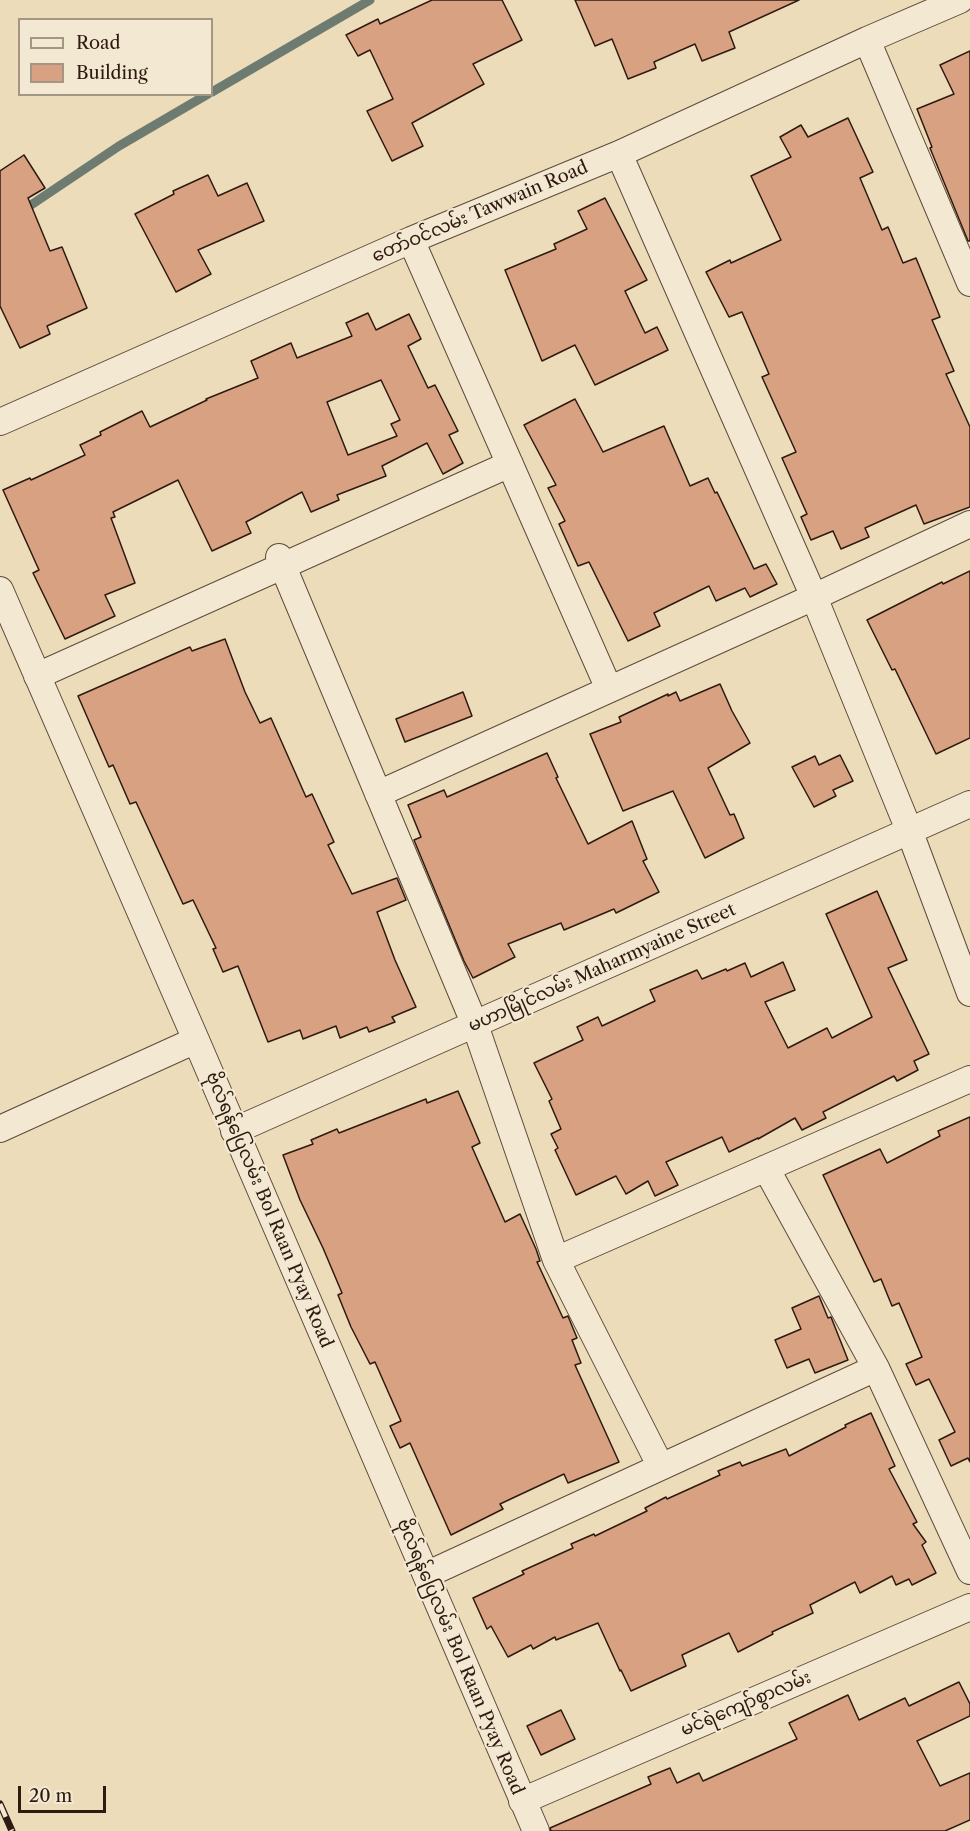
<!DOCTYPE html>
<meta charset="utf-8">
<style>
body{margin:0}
#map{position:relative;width:970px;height:1831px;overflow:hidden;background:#ecdcba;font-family:"Libre Caslon Text",serif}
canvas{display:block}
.legend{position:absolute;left:18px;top:18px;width:195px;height:78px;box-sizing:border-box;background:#f3e8d2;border:2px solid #a49684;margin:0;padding:8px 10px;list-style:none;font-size:18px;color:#2e1a10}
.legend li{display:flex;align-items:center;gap:12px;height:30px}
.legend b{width:30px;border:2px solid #a49684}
.scale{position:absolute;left:18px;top:1786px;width:88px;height:27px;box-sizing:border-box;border:3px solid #2e1a10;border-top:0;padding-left:8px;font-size:18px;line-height:21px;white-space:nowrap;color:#2e1a10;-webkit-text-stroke:4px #f3e8d2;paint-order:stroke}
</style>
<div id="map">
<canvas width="970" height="1831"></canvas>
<ul class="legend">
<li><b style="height:8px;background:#f3e8d2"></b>Road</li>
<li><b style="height:16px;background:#d8a282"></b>Building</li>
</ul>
<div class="scale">20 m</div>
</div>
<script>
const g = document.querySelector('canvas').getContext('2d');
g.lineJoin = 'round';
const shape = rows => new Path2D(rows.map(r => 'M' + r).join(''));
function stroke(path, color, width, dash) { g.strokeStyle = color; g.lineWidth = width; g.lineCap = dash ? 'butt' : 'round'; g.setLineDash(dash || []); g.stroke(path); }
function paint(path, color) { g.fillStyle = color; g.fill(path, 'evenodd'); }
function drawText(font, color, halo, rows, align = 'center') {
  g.font = font + ' "Libre Caslon Text","Noto Sans Myanmar",serif'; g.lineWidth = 4.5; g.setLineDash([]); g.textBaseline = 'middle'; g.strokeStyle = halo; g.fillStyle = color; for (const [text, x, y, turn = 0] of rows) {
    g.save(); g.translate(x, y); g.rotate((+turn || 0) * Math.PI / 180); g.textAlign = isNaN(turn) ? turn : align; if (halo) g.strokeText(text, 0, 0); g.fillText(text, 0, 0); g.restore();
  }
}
stroke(shape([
 [212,92,370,0],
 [22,211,119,146,208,94]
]), '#6e7b71', 9);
const building = shape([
 [432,0,502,0,522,40,473,64,484,84,412,123,423,146,392,161,367,111,393,99,370,50,358,56,346,35,378,19,380,24,432,0],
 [575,0,799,0,729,32,735,48,702,61,695,44,654,62,656,68,628,79,612,39,595,46,575,0],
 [970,51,970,241,968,241,930,148,932,147,917,109,954,94,940,65,970,51],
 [848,118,873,172,860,178,882,230,888,227,903,263,916,258,940,317,932,320,954,371,946,374,970,427,970,507,924,524,916,505,865,528,869,537,841,549,833,531,811,540,801,517,807,514,782,458,796,452,762,377,769,374,742,312,729,317,706,272,730,260,731,263,781,240,751,176,791,157,780,137,801,125,808,137,848,118],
 [24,155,45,188,28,198,50,251,62,247,87,308,47,326,50,334,20,348,0,306,0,171,24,155],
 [208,175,218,196,247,183,264,221,198,250,211,274,176,292,135,214,174,194,173,191,208,175],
 [605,198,647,280,625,291,645,333,657,327,668,350,595,385,575,345,542,361,505,270,556,249,554,244,587,229,578,211,605,198],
 [368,313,376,330,409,314,421,339,408,346,428,388,435,385,458,431,449,435,463,463,443,474,427,443,382,466,386,476,337,495,339,500,311,512,302,492,246,522,251,533,212,551,178,480,113,512,115,517,111,518,135,583,105,595,115,616,65,639,33,573,39,570,3,490,30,478,31,480,85,455,80,445,101,435,100,432,142,411,150,427,207,400,206,399,258,378,251,361,291,343,297,358,352,336,346,323,368,313],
 [381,380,400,420,391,424,397,436,348,455,327,402,381,380],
 [575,399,603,452,664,426,690,486,708,478,715,493,717,492,754,569,766,564,777,584,750,597,745,588,716,601,709,586,654,613,660,626,628,641,589,562,578,566,559,524,565,521,548,488,556,485,524,425,575,399],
 [970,571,970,738,936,754,895,669,892,670,867,620,942,582,943,584,970,571],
 [225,639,245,692,260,723,271,718,306,797,312,794,334,842,328,845,352,894,397,878,406,900,377,912,395,960,416,1007,392,1017,395,1022,369,1032,367,1027,340,1038,336,1026,303,1039,300,1030,268,1042,238,966,223,972,213,949,216,948,193,900,183,904,136,802,130,804,113,765,109,767,78,696,190,647,192,651,225,639],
 [720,684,732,711,750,743,708,768,730,815,734,814,744,838,705,858,673,791,623,811,590,734,621,722,619,717,668,694,668,696,676,692,680,701,720,684],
 [463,692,472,716,405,742,396,719,463,692],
 [547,753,558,777,556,778,588,844,632,821,647,859,643,861,659,892,616,913,614,909,564,930,561,923,508,944,515,957,473,978,464,961,414,840,421,837,408,805,444,790,447,797,547,753],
 [840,755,853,781,833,790,836,796,814,807,792,767,815,756,819,765,840,755],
 [877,891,907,960,888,968,929,1054,914,1061,918,1070,897,1081,894,1076,823,1112,826,1118,802,1130,795,1118,758,1139,758,1138,729,1152,722,1137,666,1162,678,1185,655,1196,648,1181,626,1194,616,1176,576,1195,555,1150,558,1148,551,1134,561,1129,549,1101,552,1099,534,1063,583,1040,577,1027,598,1017,602,1026,655,1001,650,990,697,970,702,979,726,969,727,971,745,963,751,977,783,962,795,990,765,1002,788,1048,827,1028,832,1038,872,1017,826,914,877,891],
 [458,1091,480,1143,472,1147,505,1222,520,1214,536,1249,540,1261,537,1262,563,1318,568,1316,570,1321,577,1338,572,1340,581,1363,575,1365,619,1462,568,1483,564,1474,500,1504,503,1509,451,1535,410,1443,400,1448,390,1426,401,1421,375,1362,370,1364,351,1327,338,1295,342,1293,323,1248,300,1200,283,1155,313,1144,311,1140,337,1129,339,1133,426,1099,427,1103,458,1091],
 [970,1117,970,1462,968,1458,951,1466,939,1440,955,1432,929,1379,916,1385,906,1364,922,1357,899,1303,892,1306,881,1279,874,1282,823,1175,880,1149,887,1163,940,1136,938,1131,970,1117],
 [819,1296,828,1318,831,1317,848,1360,815,1373,809,1359,787,1368,775,1340,801,1329,792,1308,819,1296],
 [871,1413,895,1466,889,1469,917,1522,913,1524,926,1542,922,1545,936,1573,912,1585,909,1579,896,1585,892,1576,860,1593,855,1582,810,1605,813,1613,772,1632,773,1634,738,1652,729,1633,682,1655,686,1666,631,1691,621,1670,620,1671,598,1623,556,1640,555,1637,533,1649,531,1645,508,1657,491,1626,487,1629,473,1598,524,1574,522,1571,573,1548,571,1544,594,1534,595,1536,647,1511,645,1508,666,1497,667,1499,720,1475,718,1471,740,1462,742,1466,786,1449,789,1456,846,1427,845,1425,871,1413],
 [959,1682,970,1704,970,1716,917,1741,940,1786,970,1773,970,1820,945,1831,551,1831,550,1828,651,1784,648,1777,670,1768,677,1783,699,1773,703,1781,797,1739,789,1723,848,1695,859,1720,905,1698,909,1706,959,1682],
 [561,1710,575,1739,541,1755,527,1726,561,1710]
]);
paint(building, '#d8a282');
stroke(building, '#2e1a10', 1.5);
const minor = shape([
 [867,40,970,283],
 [619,154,814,597,909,830,970,993],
 [411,240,609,689],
 [0,422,411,240,619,154,867,40,960,0],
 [279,557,475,1025,556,1260,661,1467],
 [0,590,196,1040,536,1831],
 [37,676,510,464],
 [378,794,814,597,970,524],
 [0,1129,196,1040],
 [234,1131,970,804],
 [766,1168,876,1368,970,1571],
 [556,1260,970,1079],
 [426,1575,876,1368],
 [522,1801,970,1607]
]);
stroke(minor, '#5e4a3a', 28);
stroke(minor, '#f3e8d2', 26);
const rail = shape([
 [0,1804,12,1831]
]);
stroke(rail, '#2e1a10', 7);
stroke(rail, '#f3e8d2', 4.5, [14]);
drawText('18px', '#2e1a10', '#f3e8d2', [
 ["တော်ဝင်လမ်း Tawwain Road",480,212,-23],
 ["မဟာမြိုင်လမ်း Maharmyaine Street",602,968,-24],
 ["ဗိုလ်ရန်ပြေလမ်း Bol Raan Pyay Road",269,1210,67],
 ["ဗိုလ်ရန်ပြေလမ်း Bol Raan Pyay Road",460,1657,67],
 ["မင်ရဲကျော်စွာလမ်း",746,1704,-23]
]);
</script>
